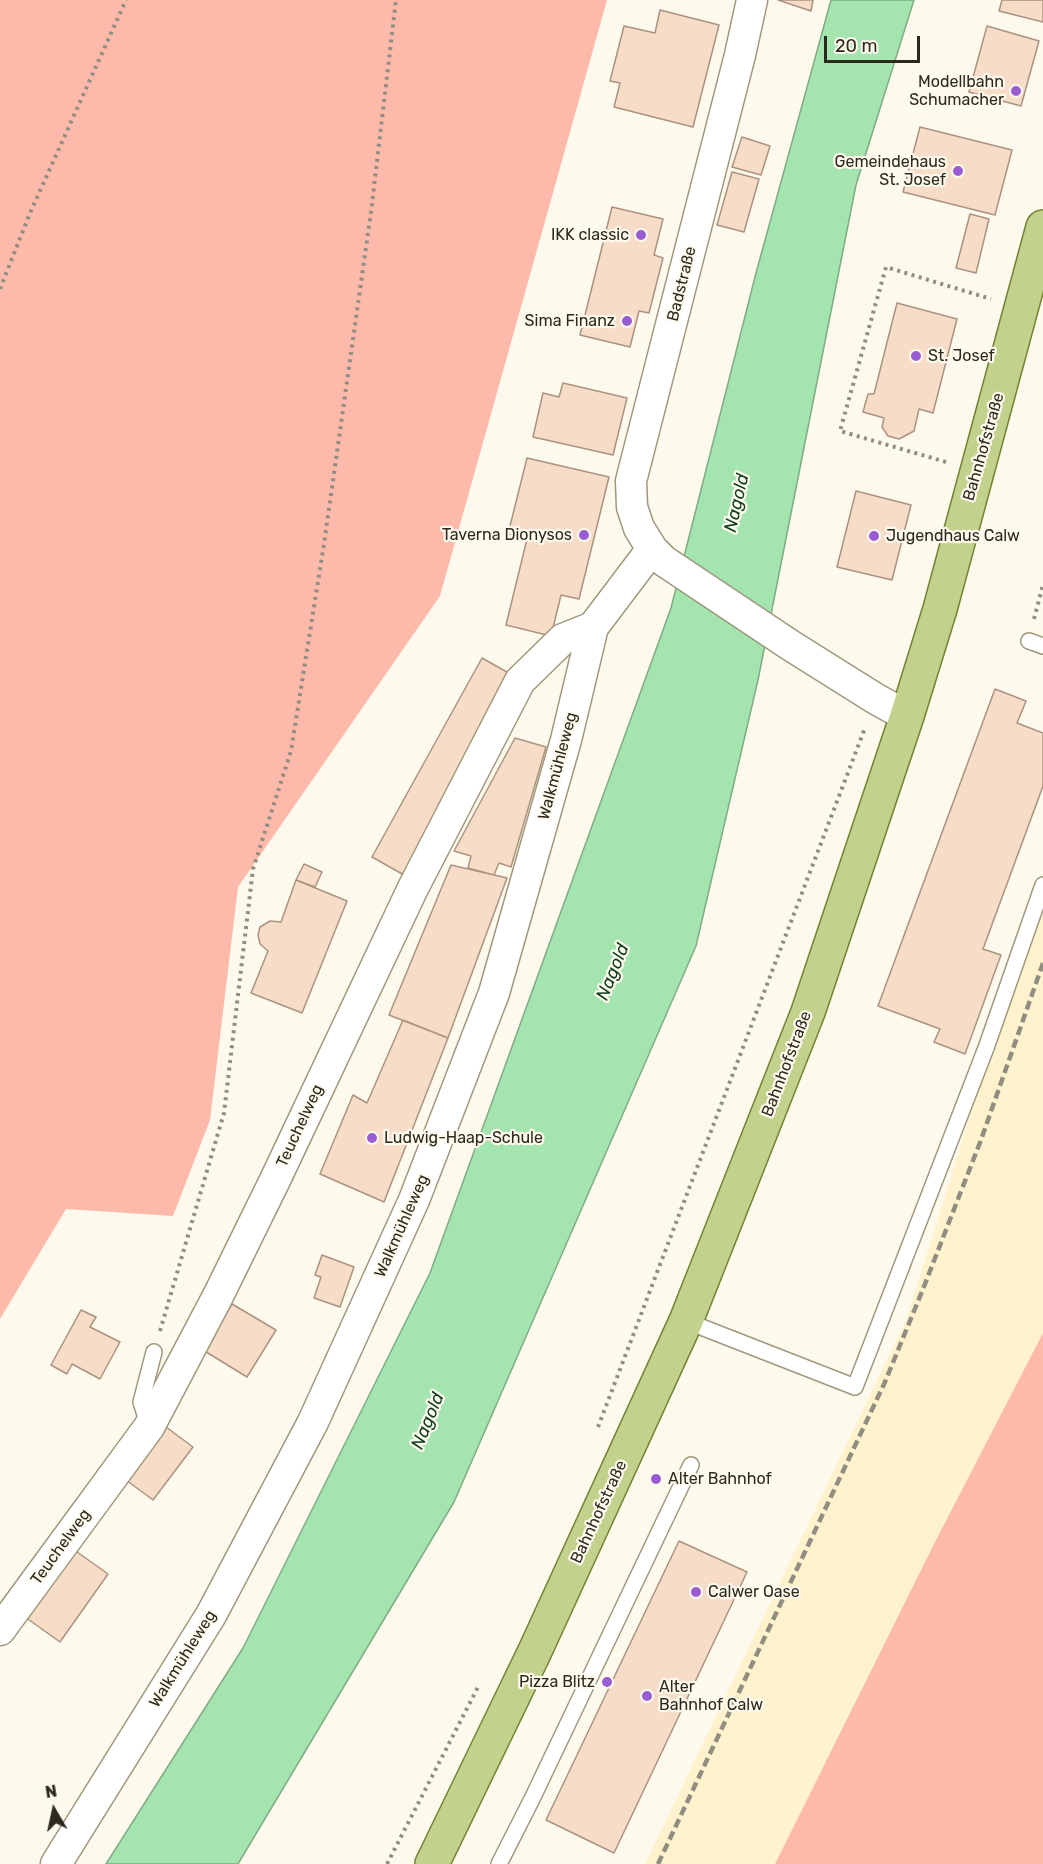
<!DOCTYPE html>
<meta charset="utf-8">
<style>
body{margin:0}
#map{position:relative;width:1043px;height:1864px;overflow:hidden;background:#fdf9ed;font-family:Rubik,sans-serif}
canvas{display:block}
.north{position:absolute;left:24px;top:1780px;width:60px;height:60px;-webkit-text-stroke:4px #fdf9ed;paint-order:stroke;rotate:351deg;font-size:16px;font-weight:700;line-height:24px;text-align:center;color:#2d291e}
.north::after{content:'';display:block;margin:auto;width:21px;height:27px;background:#2d291e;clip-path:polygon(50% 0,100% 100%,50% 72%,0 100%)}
.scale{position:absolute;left:824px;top:36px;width:96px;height:27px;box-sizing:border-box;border:3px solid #2d291e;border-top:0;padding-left:8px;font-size:18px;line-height:21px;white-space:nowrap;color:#2d291e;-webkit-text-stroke:4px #fdf9ed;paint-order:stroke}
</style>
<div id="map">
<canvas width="1043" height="1864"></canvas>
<div class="north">N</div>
<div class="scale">20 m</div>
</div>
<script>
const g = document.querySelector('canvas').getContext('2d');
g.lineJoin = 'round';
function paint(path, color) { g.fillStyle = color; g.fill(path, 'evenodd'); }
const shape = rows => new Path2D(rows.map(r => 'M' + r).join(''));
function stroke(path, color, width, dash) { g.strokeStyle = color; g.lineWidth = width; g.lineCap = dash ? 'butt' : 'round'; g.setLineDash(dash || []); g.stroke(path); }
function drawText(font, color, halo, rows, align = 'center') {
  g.font = font + ' Rubik,sans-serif'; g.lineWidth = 4.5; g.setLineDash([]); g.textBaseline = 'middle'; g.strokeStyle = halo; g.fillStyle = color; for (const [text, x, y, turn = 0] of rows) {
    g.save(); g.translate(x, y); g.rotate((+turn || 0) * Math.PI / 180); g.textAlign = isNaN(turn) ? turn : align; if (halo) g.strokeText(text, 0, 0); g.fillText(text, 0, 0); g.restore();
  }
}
paint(shape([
 [1043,884,1043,1333,935,1542,775,1864,645,1864,906,1320]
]), '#fff2cc');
paint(shape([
 [0,0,607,0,440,596,238,887,210,1120,173,1216,66,1209,0,1319],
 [1043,1333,1043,1864,775,1864,935,1542]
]), '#fdb9aa');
const water = shape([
 [831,0,914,0,856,185,758,680,696,946,454,1502,238,1864,106,1864,243,1648,430,1273,671,608,756,273,831,0]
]);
paint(water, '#a3e4af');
stroke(water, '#80ac84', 1.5);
const building = shape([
 [778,0,813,0,811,11,778,0],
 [1002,0,1043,0,1043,22,999,11,1002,0],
 [660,10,719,25,693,127,614,107,620,83,610,81,624,26,655,33,660,10],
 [987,26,1039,41,1021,106,969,92,987,26],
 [920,127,1012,150,995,215,903,192,920,127],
 [742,137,770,146,761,175,732,167,742,137],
 [732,172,759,179,744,232,717,225,732,172],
 [612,207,663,219,654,255,663,258,649,313,639,311,630,347,580,335,612,207],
 [970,214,989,219,976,273,956,268,970,214],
 [897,303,957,319,933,413,919,409,914,431,899,439,888,436,882,427,884,418,863,412,868,394,874,394,897,303],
 [563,383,627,398,613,455,533,437,543,393,559,397,563,383],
 [527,458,609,477,579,599,561,595,551,636,506,625,527,539,508,534,527,458],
 [856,491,911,505,892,580,837,567,856,491],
 [482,658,514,676,404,875,372,857,482,658],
 [995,689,1026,701,1017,723,1043,733,1043,786,983,949,1001,955,965,1054,934,1042,940,1029,878,1006,995,689],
 [515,738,546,747,511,867,499,863,494,875,468,868,471,856,454,851,515,738],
 [304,864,322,872,315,887,296,880,304,864],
 [451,865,507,878,448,1038,389,1015,451,865],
 [296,880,347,901,302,1013,251,993,268,951,260,944,258,935,260,927,270,921,281,922,296,880],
 [403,1020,448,1038,384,1202,320,1174,353,1095,367,1103,403,1020],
 [322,1255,354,1267,340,1307,314,1298,321,1277,315,1275,322,1255],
 [232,1304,276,1330,247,1377,203,1350,232,1304],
 [81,1310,96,1317,90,1327,120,1342,100,1379,72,1364,67,1374,51,1365,81,1310],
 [162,1424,193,1447,153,1500,122,1477,162,1424],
 [679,1541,747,1572,614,1853,546,1820,679,1541],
 [73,1549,108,1574,60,1642,25,1617,73,1549]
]);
paint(building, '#f7ddc8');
stroke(building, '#ab937f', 1.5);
const lane = shape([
 [1029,641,1043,646],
 [686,1321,855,1387,986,1048,1043,885],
 [148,1424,141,1402,154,1352],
 [499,1864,532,1799,691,1465]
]);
const street = shape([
 [752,0,740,55,631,481,632,507,639,528,652,549,664,561,790,645,876,699,907,716],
 [0,1630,149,1427,218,1296,275,1180,413,888,520,681,563,639,593,627],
 [56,1864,211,1615,313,1422,414,1200,494,993,566,740,593,627,652,549]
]);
const primary = shape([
 [432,1864,535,1651,686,1321,808,1012,907,716,940,609,1043,227]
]);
stroke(lane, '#a1987c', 18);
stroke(street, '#a1987c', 33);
stroke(primary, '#738333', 36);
stroke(shape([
 [0,289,30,213,126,0],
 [946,462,840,431,886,267,991,299],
 [1034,619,1043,585],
 [160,1331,224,1113,253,869,291,751,324,544,371,212,396,0],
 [598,1427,865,728],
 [387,1864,478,1687]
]), '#918d82', 4, [3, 4.5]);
stroke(lane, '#fff', 15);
stroke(street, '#fff', 30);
stroke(primary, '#c2d18b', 33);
stroke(shape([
 [658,1864,885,1382,923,1289,981,1140,1043,963]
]), '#918d81', 4.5, [9, 4.5]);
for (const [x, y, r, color] of [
 [1016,91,6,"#9a5cd2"],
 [958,171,6,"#9a5cd2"],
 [641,235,6,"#9a5cd2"],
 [627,321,6,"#9a5cd2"],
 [916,356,6,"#9a5cd2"],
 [584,535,6,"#9a5cd2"],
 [874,536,6,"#9a5cd2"],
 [372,1138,6,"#9a5cd2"],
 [656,1479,6,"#9a5cd2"],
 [696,1592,6,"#9a5cd2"],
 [607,1682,6,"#9a5cd2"],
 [647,1696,6,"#9a5cd2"]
]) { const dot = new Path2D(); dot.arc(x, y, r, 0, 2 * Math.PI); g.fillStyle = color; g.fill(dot); stroke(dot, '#fdf9ed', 2); }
drawText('16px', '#2d291e', '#fdf9ed', [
 ["Modellbahn",1004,82],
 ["Schumacher",1004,100],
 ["Gemeindehaus",946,162],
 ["St. Josef",946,180],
 ["IKK classic",629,235],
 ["Sima Finanz",615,321],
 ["St. Josef",928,356,"left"],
 ["Taverna Dionysos",572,535],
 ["Jugendhaus Calw",886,536,"left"],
 ["Ludwig-Haap-Schule",384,1138,"left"],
 ["Alter Bahnhof",668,1479,"left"],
 ["Calwer Oase",708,1592,"left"],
 ["Pizza Blitz",595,1682],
 ["Alter",659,1687,"left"],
 ["Bahnhof Calw",659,1705,"left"]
], 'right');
drawText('16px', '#2d291e', '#fdf9ed', [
 ["Badstraße",682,284,-76],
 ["Bahnhofstraße",984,447,-74],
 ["Walkmühleweg",558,766,-75],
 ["Bahnhofstraße",787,1064,-69],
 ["Teuchelweg",300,1126,-65],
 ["Walkmühleweg",402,1226,-66],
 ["Bahnhofstraße",599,1512,-65],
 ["Teuchelweg",61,1547,-54],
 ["Walkmühleweg",183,1659,-58]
]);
drawText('italic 18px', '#0e3e1d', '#fdf9ed', [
 ["Nagold",737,503,-77],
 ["Nagold",613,972,-68],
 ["Nagold",428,1421,-68]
]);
</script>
